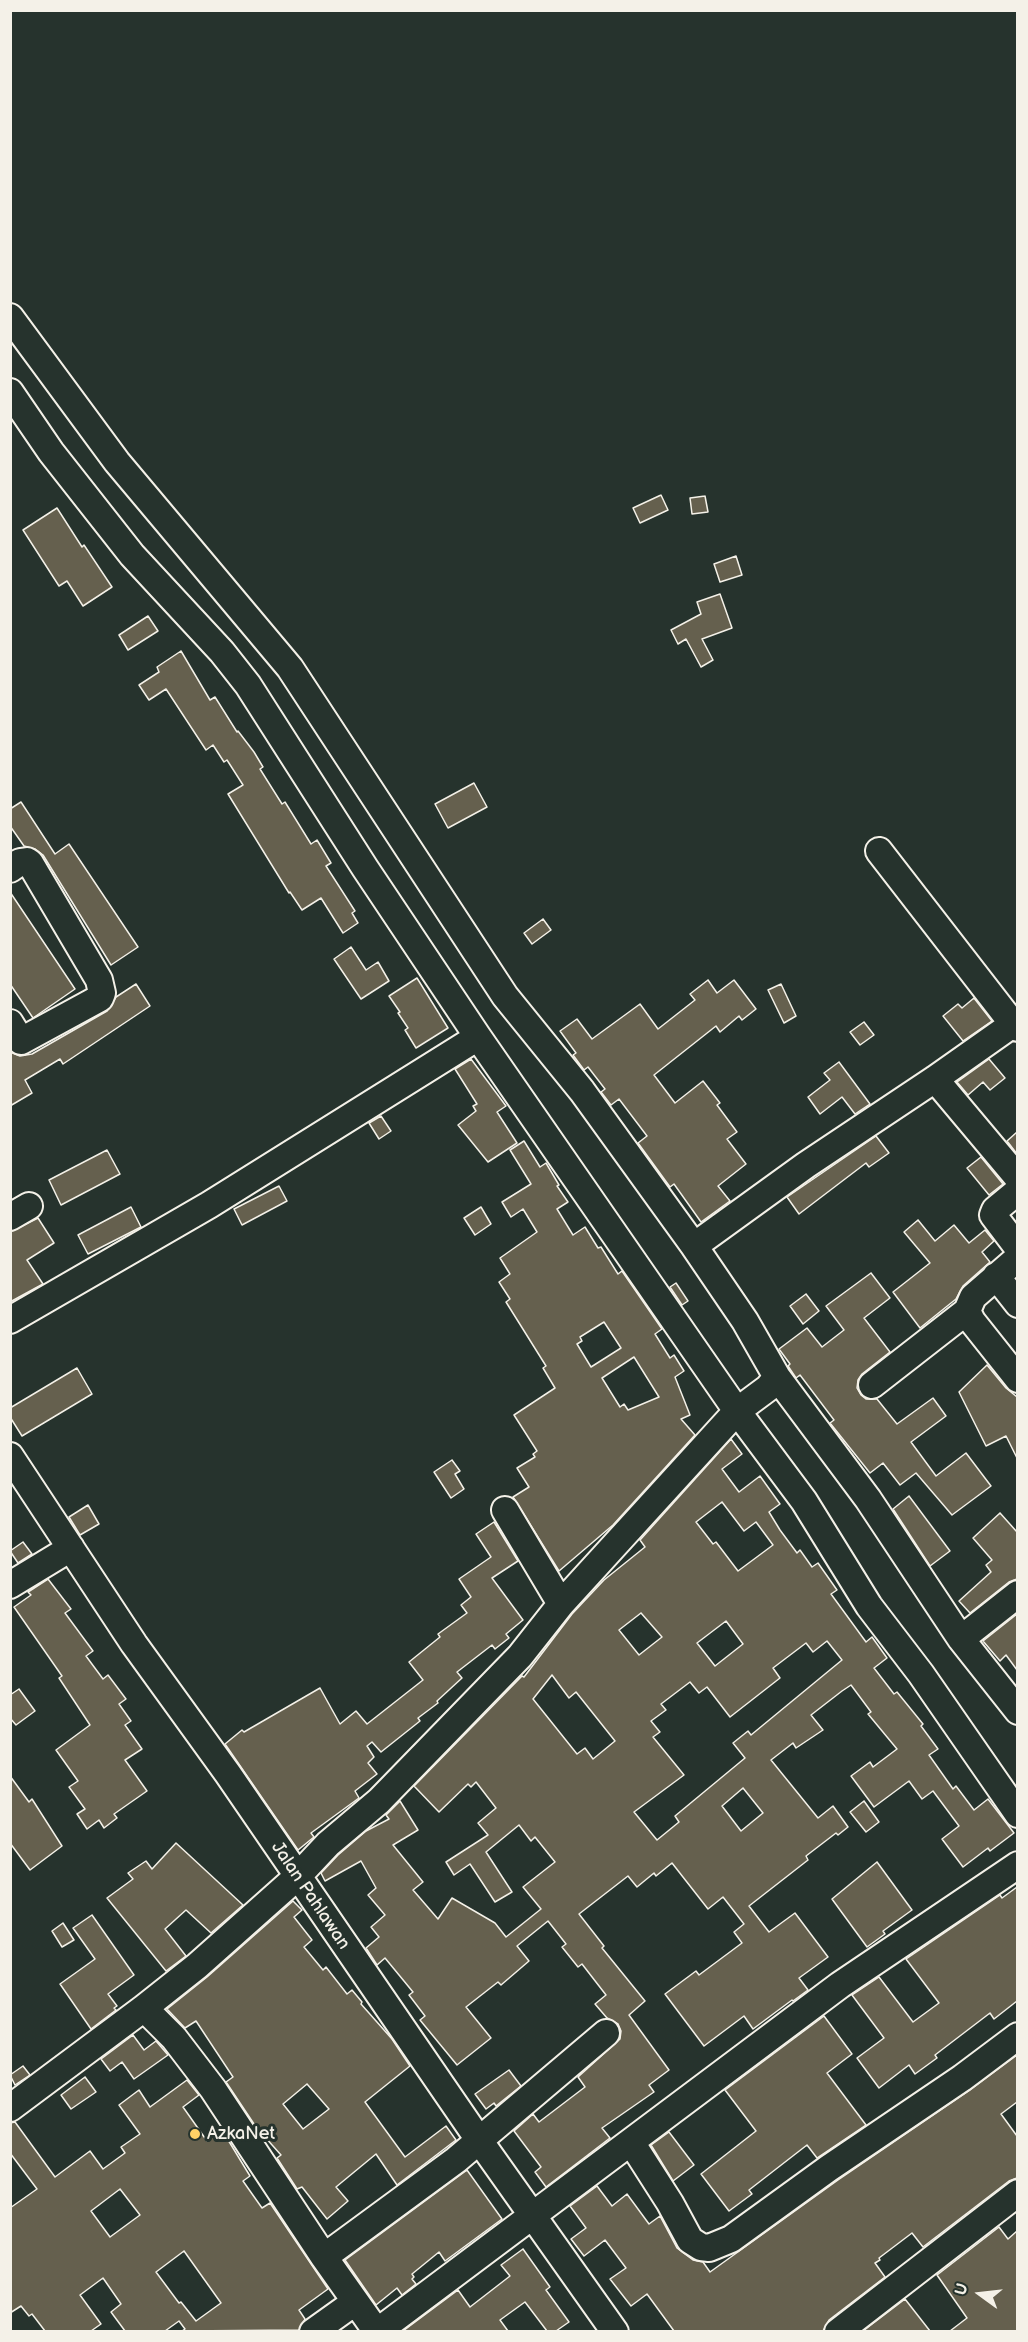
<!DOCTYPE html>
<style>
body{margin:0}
#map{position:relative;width:1028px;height:2342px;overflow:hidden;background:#26332d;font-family:"Balsamiq Sans",sans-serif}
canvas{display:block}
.frame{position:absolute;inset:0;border:12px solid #f4f1e8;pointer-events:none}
.north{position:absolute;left:950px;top:2264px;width:60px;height:60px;-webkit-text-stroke:4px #26332d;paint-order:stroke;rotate:285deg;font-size:16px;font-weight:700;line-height:24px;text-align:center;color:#f4f1e8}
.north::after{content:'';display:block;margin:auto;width:21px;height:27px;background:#f4f1e8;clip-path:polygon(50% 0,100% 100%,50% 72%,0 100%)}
</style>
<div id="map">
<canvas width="1028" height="2342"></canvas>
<div class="frame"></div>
<div class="north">U</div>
</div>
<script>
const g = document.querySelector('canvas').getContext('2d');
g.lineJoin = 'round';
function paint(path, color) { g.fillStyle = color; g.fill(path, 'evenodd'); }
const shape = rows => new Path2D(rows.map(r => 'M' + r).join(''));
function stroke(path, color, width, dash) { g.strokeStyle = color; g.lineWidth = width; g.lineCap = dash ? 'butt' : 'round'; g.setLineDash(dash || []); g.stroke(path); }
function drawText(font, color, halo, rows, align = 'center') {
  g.font = font + ' "Balsamiq Sans",sans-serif'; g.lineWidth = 6; g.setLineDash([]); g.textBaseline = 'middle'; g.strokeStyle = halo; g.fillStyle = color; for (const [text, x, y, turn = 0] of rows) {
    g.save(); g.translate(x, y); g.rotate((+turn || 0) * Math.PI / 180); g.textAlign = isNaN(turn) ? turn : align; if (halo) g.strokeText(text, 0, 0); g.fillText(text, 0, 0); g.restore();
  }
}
const building = shape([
 [661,495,668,510,640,523,633,508,661,495],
 [705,496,708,512,692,514,690,498,705,496],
 [57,508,82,547,84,545,112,587,83,606,67,581,59,586,23,530,57,508],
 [736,556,742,575,720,582,714,564,736,556],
 [720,594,732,628,702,639,713,660,701,667,686,639,678,644,671,630,701,614,697,602,720,594],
 [148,616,158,631,128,650,119,635,148,616],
 [181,651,210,700,215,697,237,732,238,731,254,752,263,767,260,769,282,804,285,802,311,844,317,840,331,863,326,866,355,911,352,913,358,923,343,933,321,898,302,910,290,892,289,893,228,794,243,785,227,760,224,762,213,745,206,750,166,689,149,700,139,685,159,672,157,667,181,651],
 [474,783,487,807,448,828,435,804,474,783],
 [21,802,55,854,69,844,138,947,111,965,43,855,35,849,24,846,10,826,10,809,21,802],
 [10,892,75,989,33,1018,10,984,10,892],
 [543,919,551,930,532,944,524,933,543,919],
 [351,947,366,970,378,962,389,981,361,999,334,959,351,947],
 [417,978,448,1028,416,1048,405,1030,408,1028,398,1013,400,1012,389,996,417,978],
 [708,980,717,993,734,980,756,1009,742,1020,739,1016,720,1032,716,1026,654,1075,675,1103,703,1081,720,1103,717,1105,737,1132,727,1139,746,1164,718,1186,730,1201,701,1222,674,1184,670,1187,638,1143,647,1136,619,1099,611,1105,601,1092,605,1089,588,1067,584,1070,573,1055,576,1053,560,1031,577,1019,592,1039,640,1004,658,1029,695,1000,690,994,708,980],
 [136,984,150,1006,63,1064,60,1059,25,1080,32,1093,10,1106,10,1052,20,1056,32,1054,107,1011,116,997,136,984],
 [781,984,796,1016,784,1023,768,990,781,984],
 [974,998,992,1021,963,1041,943,1016,958,1004,962,1008,974,998],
 [864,1022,874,1035,860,1045,850,1032,864,1022],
 [471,1059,506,1106,497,1112,517,1143,488,1162,458,1125,476,1111,473,1106,477,1104,455,1069,471,1059],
 [989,1059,1005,1078,990,1090,983,1082,968,1095,957,1082,989,1059],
 [839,1062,870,1104,855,1114,842,1097,820,1114,808,1097,830,1080,824,1073,839,1062],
 [381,1116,391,1131,379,1139,369,1123,381,1116],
 [1017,1132,1017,1154,1007,1141,1017,1132],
 [876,1136,889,1153,869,1167,866,1163,799,1214,787,1197,876,1136],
 [524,1141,540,1167,546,1163,559,1185,557,1186,568,1202,557,1209,573,1235,585,1227,598,1248,601,1247,618,1274,622,1271,662,1329,655,1334,670,1358,674,1355,684,1371,675,1377,690,1415,681,1419,695,1435,613,1525,559,1571,513,1497,529,1487,517,1468,535,1457,533,1454,537,1451,514,1415,555,1388,543,1368,546,1366,506,1302,510,1299,499,1282,510,1274,500,1258,537,1232,523,1209,511,1217,502,1202,531,1184,510,1150,524,1141],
 [604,1322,621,1348,591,1367,577,1344,582,1341,580,1337,604,1322],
 [634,1357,659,1397,628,1410,624,1404,620,1407,602,1378,634,1357],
 [107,1150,120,1174,61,1205,49,1180,107,1150],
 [981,1157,1003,1184,989,1195,967,1168,981,1157],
 [279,1186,287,1201,242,1225,234,1209,279,1186],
 [131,1207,141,1227,88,1254,78,1235,131,1207],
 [481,1207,491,1224,475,1235,464,1218,481,1207],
 [38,1218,54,1243,27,1260,43,1284,10,1302,10,1232,38,1218],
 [918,1220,935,1241,954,1225,969,1243,985,1230,994,1241,982,1252,990,1262,963,1286,956,1299,920,1328,893,1292,930,1263,904,1232,918,1220],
 [871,1273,890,1298,864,1318,890,1352,862,1374,858,1380,857,1388,861,1395,866,1399,877,1399,897,1424,933,1398,946,1416,911,1442,936,1476,966,1453,991,1486,952,1515,916,1473,900,1485,883,1463,870,1473,830,1423,834,1420,800,1375,796,1378,788,1366,790,1364,779,1349,807,1328,822,1347,844,1330,826,1306,871,1273],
 [676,1283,688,1301,682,1305,670,1287,676,1283],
 [806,1294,819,1311,803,1324,790,1306,806,1294],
 [987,1365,1006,1388,1017,1397,1017,1458,1006,1436,986,1446,959,1392,987,1365],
 [77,1368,92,1394,22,1436,10,1417,10,1408,77,1368],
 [731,1439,742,1454,722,1469,739,1492,760,1476,780,1504,769,1512,780,1530,797,1553,800,1550,812,1567,818,1563,837,1590,831,1594,866,1642,872,1637,887,1658,874,1668,894,1694,897,1692,923,1724,921,1726,938,1749,929,1755,953,1789,956,1786,974,1810,988,1799,1014,1833,990,1851,988,1848,963,1867,942,1839,959,1826,933,1791,922,1799,909,1781,874,1807,851,1776,870,1762,873,1767,897,1749,868,1714,871,1712,851,1685,842,1691,811,1715,823,1730,796,1748,793,1743,771,1760,818,1818,833,1806,848,1827,838,1835,836,1833,806,1856,808,1860,749,1906,769,1932,795,1913,828,1957,799,1978,808,1990,793,2001,792,2000,753,2029,744,2016,704,2046,665,1994,696,1971,699,1975,742,1943,734,1932,744,1924,723,1897,708,1909,672,1863,656,1876,654,1873,637,1887,628,1876,579,1914,604,1946,602,1948,645,2001,629,2015,669,2070,649,2085,654,2092,602,2128,610,2138,546,2187,535,2172,541,2167,514,2131,533,2114,539,2122,585,2087,578,2077,620,2039,621,2031,618,2024,607,2018,595,2004,606,1995,582,1964,578,1967,562,1947,566,1944,548,1921,517,1946,529,1961,501,1985,498,1982,466,2007,491,2038,457,2065,420,2020,425,2016,409,1995,413,1992,385,1958,377,1965,366,1948,379,1937,371,1927,385,1915,368,1895,376,1888,361,1861,325,1881,321,1873,338,1855,366,1831,389,1819,386,1815,400,1801,418,1830,393,1845,423,1882,413,1890,438,1919,452,1898,495,1923,506,1937,541,1909,523,1887,555,1862,535,1837,531,1841,519,1825,486,1852,512,1892,495,1902,470,1864,454,1875,446,1862,488,1835,478,1823,496,1808,476,1782,471,1787,468,1784,439,1812,414,1786,522,1676,524,1677,572,1614,604,1580,645,1547,640,1540,731,1439],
 [722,1502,744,1531,756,1522,773,1545,738,1571,716,1542,713,1544,696,1522,722,1502],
 [641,1613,662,1637,639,1655,619,1630,641,1613],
 [726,1621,743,1644,715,1666,697,1643,726,1621],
 [827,1641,842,1660,751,1735,748,1731,733,1743,745,1758,675,1816,679,1822,657,1840,634,1812,684,1775,653,1737,660,1732,651,1721,666,1710,661,1704,690,1682,699,1693,707,1687,730,1717,780,1678,773,1668,806,1643,813,1652,827,1641],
 [552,1675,569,1698,576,1692,615,1741,593,1759,585,1748,577,1754,533,1699,552,1675],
 [743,1788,763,1813,741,1831,722,1806,743,1788],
 [452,1460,460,1471,455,1474,464,1489,451,1498,434,1472,452,1460],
 [909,1496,950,1551,930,1566,893,1509,909,1496],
 [88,1505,99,1524,80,1535,69,1517,88,1505],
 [1000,1513,1017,1532,1017,1579,1009,1582,970,1613,959,1601,991,1572,986,1565,992,1560,973,1538,1000,1513],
 [494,1522,518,1561,492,1578,523,1620,506,1634,509,1638,495,1649,492,1645,457,1672,462,1678,437,1701,438,1703,418,1718,420,1721,381,1752,372,1742,367,1746,374,1757,368,1763,377,1774,355,1791,359,1798,311,1833,314,1837,298,1850,225,1744,242,1730,244,1732,320,1688,340,1724,356,1711,367,1724,423,1680,409,1662,440,1637,438,1634,467,1613,461,1605,471,1597,459,1579,491,1557,476,1534,494,1522],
 [23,1542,32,1554,18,1563,10,1551,23,1542],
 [48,1579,71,1609,65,1613,93,1651,86,1656,103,1679,108,1675,126,1699,119,1704,131,1721,125,1725,142,1749,125,1760,147,1791,114,1814,117,1818,104,1828,99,1820,87,1829,77,1814,85,1809,69,1787,78,1781,56,1750,90,1725,59,1678,62,1676,14,1607,31,1595,28,1592,48,1579],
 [1017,1614,1017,1670,1006,1655,1000,1661,983,1641,1017,1614],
 [19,1689,35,1711,16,1725,10,1718,10,1695,19,1689],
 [10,1776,29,1802,32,1799,62,1846,30,1870,10,1843,10,1776],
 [864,1801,879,1822,866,1832,850,1812,864,1801],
 [176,1843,243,1905,211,1933,186,1910,165,1929,186,1956,166,1971,107,1898,133,1879,128,1873,146,1861,152,1869,176,1843],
 [877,1862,912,1910,883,1931,885,1934,867,1947,832,1899,877,1862],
 [1017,1887,1017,2001,994,2019,990,2013,935,2055,937,2058,915,2074,909,2065,879,2088,857,2058,884,2038,852,1995,879,1977,913,2022,939,2003,906,1959,1000,1895,1002,1898,1017,1887],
 [293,1901,302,1910,294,1917,312,1940,304,1947,323,1970,326,1967,347,1994,352,1990,362,2002,361,2004,392,2039,410,2066,365,2102,405,2157,446,2126,456,2140,397,2185,376,2154,336,2187,348,2201,327,2219,302,2187,297,2189,277,2158,281,2155,256,2127,226,2082,233,2077,196,2021,185,2028,167,2009,207,1977,293,1901],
 [307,2084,329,2109,303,2129,283,2104,307,2084],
 [92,1915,134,1975,108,1994,117,2006,114,2008,116,2010,91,2029,60,1984,95,1959,73,1928,92,1915],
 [63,1923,74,1940,62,1947,52,1931,63,1923],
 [824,2016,852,2054,827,2073,866,2125,817,2158,807,2145,749,2190,752,2194,729,2211,701,2174,756,2131,725,2090,824,2016],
 [133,2035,144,2050,156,2041,168,2055,134,2079,122,2062,110,2071,101,2059,133,2035],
 [1017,2055,1017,2102,1001,2114,1017,2136,1017,2178,1009,2181,923,2247,912,2233,879,2258,880,2260,875,2263,885,2277,829,2320,823,2331,674,2331,647,2294,631,2306,610,2279,626,2268,605,2240,584,2256,571,2239,586,2228,570,2206,597,2186,612,2206,627,2194,649,2224,660,2216,677,2248,693,2260,703,2262,710,2272,838,2180,970,2090,1017,2055],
 [23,2066,30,2075,15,2085,10,2075,23,2066],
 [509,2070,521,2086,496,2106,494,2103,486,2109,475,2094,509,2070],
 [85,2077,96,2092,71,2109,61,2095,85,2077],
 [187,2080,199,2095,183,2107,207,2141,222,2130,250,2176,243,2181,262,2208,270,2203,328,2289,299,2310,305,2319,299,2330,182,2331,185,2329,179,2321,165,2331,125,2331,111,2312,121,2304,103,2278,80,2295,101,2324,91,2331,45,2331,32,2314,29,2316,21,2306,10,2313,10,2208,37,2189,10,2153,10,2123,15,2122,55,2177,90,2151,103,2169,125,2153,121,2147,140,2134,119,2105,139,2090,150,2107,187,2080],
 [120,2189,140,2215,110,2237,91,2211,120,2189],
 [184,2251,221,2303,196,2321,181,2302,179,2303,156,2272,184,2251],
 [669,2132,694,2165,673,2181,651,2145,669,2132],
 [467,2170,502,2219,445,2261,439,2252,412,2274,414,2277,412,2279,416,2284,402,2295,397,2288,376,2305,345,2260,467,2170],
 [999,2227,1008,2239,1017,2231,1017,2331,950,2331,967,2318,937,2275,999,2227],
 [523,2249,550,2287,546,2290,569,2322,556,2331,547,2331,525,2302,500,2320,508,2331,403,2331,458,2290,470,2307,510,2276,501,2265,523,2249],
 [905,2299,930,2331,863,2331,905,2299]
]);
paint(building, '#65604e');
stroke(building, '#f4f1e8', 1.5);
const minor = shape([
 [10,317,117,462,290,668,505,996,582,1091,694,1246,745,1321,777,1377,868,1499,961,1639,1018,1711],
 [10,392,51,452,132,555,222,652,248,685,365,868,478,1037,737,1411,804,1501,869,1606,921,1674,1018,1814],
 [879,851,1013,1024],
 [10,869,20,862,27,861,30,863,99,980,102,993,100,998,21,1041,10,1023],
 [935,1079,1018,1178],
 [1018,1191,995,1210,993,1215,1018,1248],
 [10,1217,29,1206],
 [694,1246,806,1165,935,1079,1013,1024,1018,1028],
 [1018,1258,973,1297,967,1311,972,1321,1018,1379],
 [996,1276,1018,1304],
 [10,1320,209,1205,478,1037],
 [777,1377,768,1388,737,1411,561,1604,520,1656,379,1801,328,1844,297,1877,197,1966,144,2008,174,2038,213,2089,324,2257,377,2332,840,1985,1018,1865],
 [872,1385,967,1311],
 [10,1456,134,1644,228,1774,479,2140,615,2332],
 [505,1510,561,1604],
 [10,1585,71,1548],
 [961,1639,1018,1594],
 [10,2108,144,2008],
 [631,2142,670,2203,690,2240,701,2247,709,2248,731,2239,829,2168,962,2078,1018,2036],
 [324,2257,456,2160,606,2033],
 [313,2332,355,2302],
 [838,2332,1018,2193]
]);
stroke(minor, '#f4f1e8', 30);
stroke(minor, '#26332d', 26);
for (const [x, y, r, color] of [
 [195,2134,6,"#ffd166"]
]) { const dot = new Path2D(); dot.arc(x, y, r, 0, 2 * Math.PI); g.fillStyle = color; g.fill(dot); stroke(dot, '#26332d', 2); }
drawText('18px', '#f4f1e8', '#26332d', [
 ["Jalan Pahlawan",310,1896,56]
]);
drawText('18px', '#f4f1e8', '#26332d', [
 ["AzkaNet",207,2134]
], 'left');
</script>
